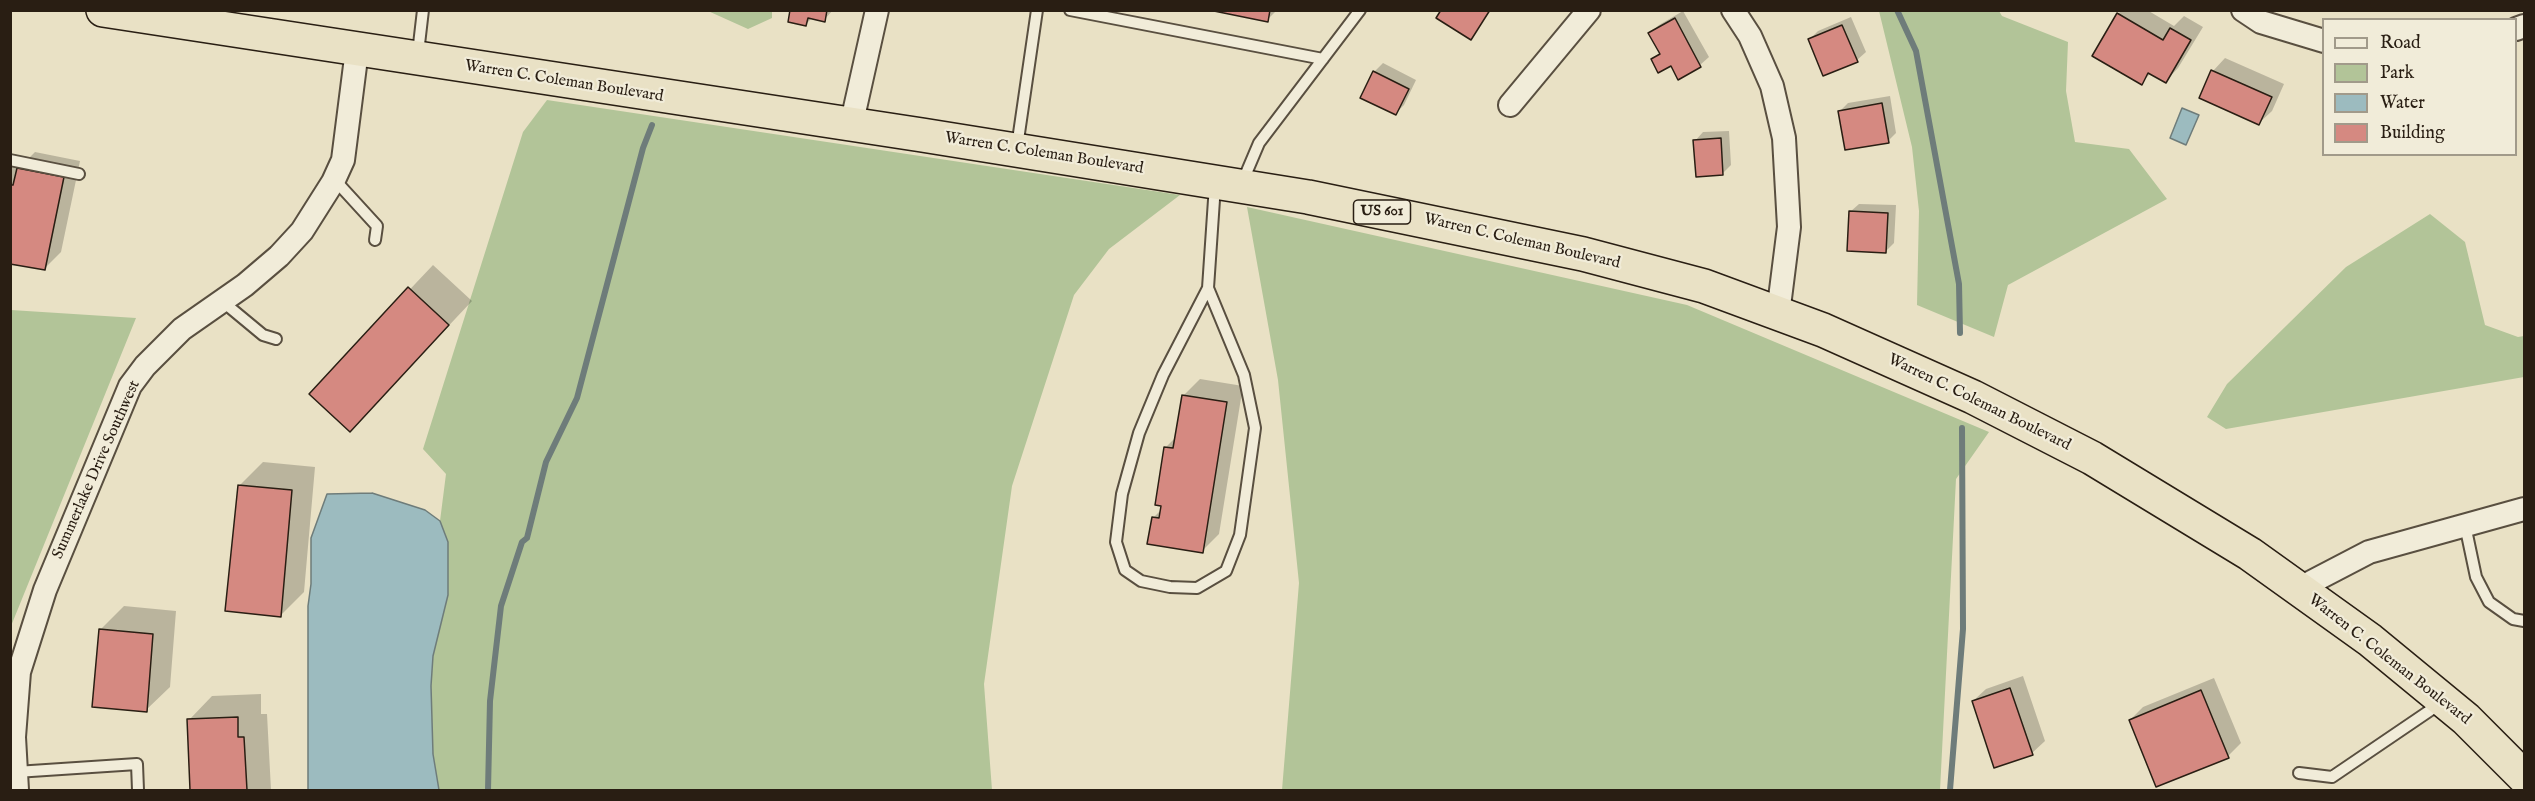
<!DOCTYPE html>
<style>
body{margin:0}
#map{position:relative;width:2535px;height:801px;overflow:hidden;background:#e9e1c5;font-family:"IM FELL English",serif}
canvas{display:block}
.frame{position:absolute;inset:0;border:12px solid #291e13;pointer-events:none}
.legend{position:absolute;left:2322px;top:18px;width:195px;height:138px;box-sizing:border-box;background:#f1ecd9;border:2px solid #a19a8a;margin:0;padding:8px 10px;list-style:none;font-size:18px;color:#291e13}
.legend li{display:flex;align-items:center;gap:12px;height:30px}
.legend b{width:30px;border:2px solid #a19a8a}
</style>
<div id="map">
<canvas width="2535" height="801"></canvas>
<div class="frame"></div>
<ul class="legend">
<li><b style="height:8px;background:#f1ecd9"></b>Road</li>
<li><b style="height:16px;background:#b2c498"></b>Park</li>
<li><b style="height:16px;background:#9cbbbf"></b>Water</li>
<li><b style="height:16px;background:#d58981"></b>Building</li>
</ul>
</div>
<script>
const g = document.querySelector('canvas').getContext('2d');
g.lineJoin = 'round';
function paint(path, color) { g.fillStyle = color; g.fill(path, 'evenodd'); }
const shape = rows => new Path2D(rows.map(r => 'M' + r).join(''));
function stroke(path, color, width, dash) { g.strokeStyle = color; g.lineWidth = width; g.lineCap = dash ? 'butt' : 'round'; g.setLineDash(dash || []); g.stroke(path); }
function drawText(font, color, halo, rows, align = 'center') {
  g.font = font + ' "IM FELL English",serif'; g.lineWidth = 4.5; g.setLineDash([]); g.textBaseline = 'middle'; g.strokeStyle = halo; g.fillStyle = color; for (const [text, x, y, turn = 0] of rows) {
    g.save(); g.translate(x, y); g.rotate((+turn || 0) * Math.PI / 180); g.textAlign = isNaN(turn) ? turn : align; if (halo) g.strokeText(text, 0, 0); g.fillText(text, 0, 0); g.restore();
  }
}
paint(shape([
 [708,11,772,11,772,18,748,29],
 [1879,11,1999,11,2002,16,2068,42,2066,91,2075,142,2129,149,2167,199,2008,285,1994,337,1917,305,1919,211,1912,147],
 [547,100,1180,195,1109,249,1074,295,1012,486,984,684,992,790,439,790,433,754,431,686,433,656,448,595,448,542,440,521,446,474,423,449,523,132],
 [1247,207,1687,305,1989,432,1956,479,1940,790,1282,790,1299,583,1278,380],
 [2430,214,2465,242,2485,325,2518,337,2524,336,2524,377,2226,429,2207,417,2227,384,2346,267],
 [11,310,136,318,11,626,10,310]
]), '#b2c498');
const water = shape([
 [2182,108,2199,115,2186,145,2170,138,2182,108],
 [372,493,425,510,440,521,448,542,448,595,433,656,431,686,433,754,439,790,308,790,308,606,311,584,311,538,327,494,372,493]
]);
paint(water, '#9cbbbf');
stroke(water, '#6e7c7a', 1.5);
paint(shape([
 [791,10,833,10,824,20,812,18,806,24],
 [1215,10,1277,10,1267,20],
 [1443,10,1491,10,1471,38],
 [2122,10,2147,10,2174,26,2184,16,2203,27,2178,68,2166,81,2151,73,2141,83,2118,14],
 [1683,11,1709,57,1700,65,1678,78,1671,64,1653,60,1661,51,1650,33,1659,25],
 [1851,17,1866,52,1857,60,1810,39,1818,31],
 [2225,58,2284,84,2272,111,2259,123,2201,97,2213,71],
 [1383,63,1416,80,1404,105,1396,113,1374,72],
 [1890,96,1896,133,1888,141,1839,112,1848,103],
 [1729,131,1731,165,1723,173,1695,141,1703,132],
 [35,152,80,161,61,252,44,269,10,262,10,165,20,167],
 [1859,204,1896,205,1894,243,1886,251,1850,212],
 [433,265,472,301,373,406,311,394],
 [1200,379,1243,386,1219,534,1202,551,1153,518,1162,509,1166,447,1176,437,1183,396],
 [263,462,315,467,304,592,281,615,240,485],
 [124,606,176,611,170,687,146,710,100,630],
 [2023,676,2045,741,2032,753,1973,701,1986,689],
 [2214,678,2241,743,2228,756,2130,720,2143,707],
 [261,694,261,714,267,714,271,790,192,790,189,720,212,696]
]), '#0003');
stroke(shape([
 [1897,10,1916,51,1959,284,1960,333],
 [488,790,490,701,501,606,522,542,527,538,546,462,577,398,643,148,652,125],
 [1950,790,1963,629,1962,428]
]), '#6e7c7a', 6);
const building = shape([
 [790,10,827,10,825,22,808,18,806,26,788,22,790,10],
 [1209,10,1270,10,1268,22,1209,10],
 [1441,10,1490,10,1471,40,1436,18,1441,10],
 [2117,13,2163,40,2170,28,2191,40,2166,83,2148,73,2142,85,2092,56,2117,13],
 [1675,18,1701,67,1678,80,1671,66,1658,73,1651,59,1660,54,1648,33,1675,18],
 [1842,25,1858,62,1823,76,1808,39,1842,25],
 [2211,70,2272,97,2259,125,2199,98,2211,70],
 [1373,71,1409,89,1396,115,1360,98,1373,71],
 [1882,103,1889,143,1845,150,1838,111,1882,103],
 [1721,138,1723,175,1696,177,1693,140,1721,138],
 [17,168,64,177,45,270,10,264,10,185,13,185,17,168],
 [1849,211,1888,213,1886,253,1847,251,1849,211],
 [408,287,449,325,350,432,309,394,408,287],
 [1182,395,1227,402,1203,553,1147,544,1152,517,1159,518,1161,506,1155,505,1164,447,1173,448,1182,395],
 [238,485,292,490,281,617,225,611,238,485],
 [99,629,153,634,147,712,92,707,99,629],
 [2010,688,2033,755,1994,768,1972,701,2010,688],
 [2201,690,2229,758,2156,787,2129,720,2201,690],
 [238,717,238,737,244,737,247,790,190,790,187,719,238,717]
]);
paint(building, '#d58981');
stroke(building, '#291e13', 1.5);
const lane = shape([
 [1070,10,1323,59],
 [418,53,423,10],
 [1017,147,1037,10],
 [10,160,79,174],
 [334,179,377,226,375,240],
 [1242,183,1259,143,1360,10],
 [1208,288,1244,375,1255,428,1240,535,1226,571,1197,588,1170,587,1141,581,1125,570,1116,542,1122,494,1139,433,1163,375,1208,288,1215,185],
 [222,301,263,335,276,339],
 [2465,525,2476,577,2489,602,2513,619,2524,621],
 [16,772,137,764,138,790],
 [2299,773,2332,777,2441,703]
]);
const street = shape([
 [1733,10,1750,36,1772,86,1784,138,1789,227,1778,314],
 [2243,10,2261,22,2324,41],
 [2516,29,2524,26],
 [1510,105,1589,10],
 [851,126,877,10],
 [2298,589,2369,552,2524,509],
 [17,790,14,737,19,672,45,590,130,386,145,366,182,329,245,285,279,256,302,231,333,182,343,160,357,50]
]);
const highway = shape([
 [103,10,922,135,1308,197,1583,254,1704,286,1823,330,1973,397,2092,458,2250,554,2370,640,2466,719,2524,777]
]);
stroke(lane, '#594f40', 14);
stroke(street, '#594f40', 26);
stroke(highway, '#291e13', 36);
stroke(lane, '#f1ecd9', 10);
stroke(street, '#f1ecd9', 22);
stroke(highway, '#e9e1c5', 33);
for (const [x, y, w] of [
 [1382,212,57]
]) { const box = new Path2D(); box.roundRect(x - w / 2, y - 12, w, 24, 4.5); g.fillStyle = '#f1ecd9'; g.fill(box); stroke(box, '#291e13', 1.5); }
drawText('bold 15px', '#291e13', null, [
 ["US 601",1382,212]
]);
drawText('16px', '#291e13', '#f1ecd9', [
 ["Warren C. Coleman Boulevard",564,82,9],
 ["Warren C. Coleman Boulevard",1044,154,9],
 ["Warren C. Coleman Boulevard",1522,242,13],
 ["Warren C. Coleman Boulevard",1979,403,26],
 ["Summerlake Drive Southwest",97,470,-66],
 ["Warren C. Coleman Boulevard",2389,660,38]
]);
</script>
